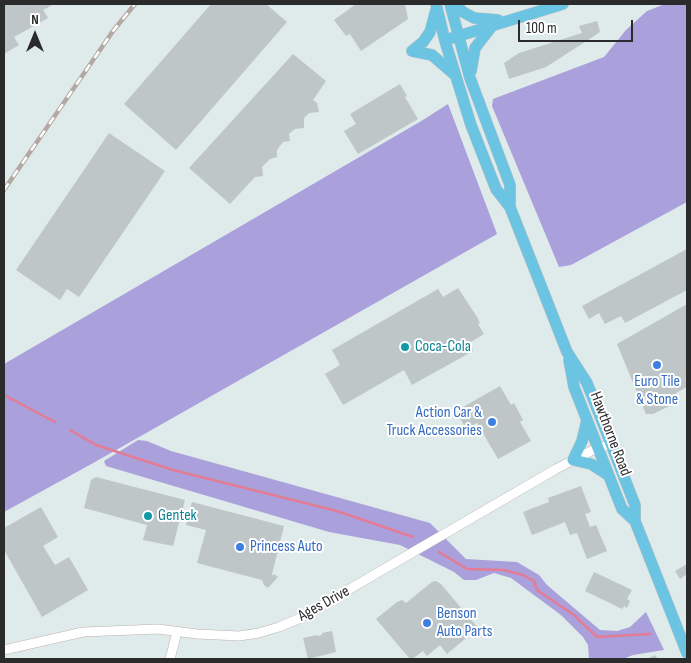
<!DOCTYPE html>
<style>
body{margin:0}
#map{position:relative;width:691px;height:663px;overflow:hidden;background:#dfeaeb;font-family:"Sofia Sans Condensed",sans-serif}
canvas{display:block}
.frame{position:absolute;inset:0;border:5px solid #2b2b2b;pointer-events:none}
.north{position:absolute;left:10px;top:10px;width:50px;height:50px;-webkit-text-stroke:4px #fff;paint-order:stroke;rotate:0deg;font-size:14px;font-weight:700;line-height:20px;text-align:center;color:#2b2b2b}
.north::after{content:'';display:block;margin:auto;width:18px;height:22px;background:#2b2b2b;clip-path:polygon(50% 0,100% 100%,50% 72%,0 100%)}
.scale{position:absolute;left:518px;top:20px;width:115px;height:22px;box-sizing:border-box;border:2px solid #2b2b2b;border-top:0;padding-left:6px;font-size:15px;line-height:18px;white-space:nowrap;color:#2b2b2b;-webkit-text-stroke:4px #fff;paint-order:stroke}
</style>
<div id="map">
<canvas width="691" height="663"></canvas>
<div class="frame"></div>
<div class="north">N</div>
<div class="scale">100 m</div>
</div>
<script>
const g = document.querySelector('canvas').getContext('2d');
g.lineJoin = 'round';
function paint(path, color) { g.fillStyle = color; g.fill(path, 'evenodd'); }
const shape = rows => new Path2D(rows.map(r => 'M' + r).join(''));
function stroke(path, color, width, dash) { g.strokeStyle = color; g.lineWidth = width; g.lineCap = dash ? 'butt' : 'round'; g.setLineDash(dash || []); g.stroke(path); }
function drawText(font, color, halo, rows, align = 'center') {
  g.font = font + ' "Sofia Sans Condensed",sans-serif'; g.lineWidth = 4; g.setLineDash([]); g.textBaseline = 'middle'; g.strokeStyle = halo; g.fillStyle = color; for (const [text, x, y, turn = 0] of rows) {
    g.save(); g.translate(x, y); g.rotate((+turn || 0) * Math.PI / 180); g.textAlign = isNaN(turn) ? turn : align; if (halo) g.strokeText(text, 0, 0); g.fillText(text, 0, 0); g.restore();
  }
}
paint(shape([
 [665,4,687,5,687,202,571,265,559,267,492,106,493,99,604,57,626,30,647,11],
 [448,104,497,234,95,462,4,512,4,364,423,120],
 [138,440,147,441,171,451,430,523,466,559,517,562,539,575,547,585,600,630,617,631,630,627,646,612,664,650,633,655,623,659,589,659,588,645,583,637,561,615,511,578,494,573,476,580,464,580,454,572,400,545,329,532,106,466,104,461]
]), '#aaa0dc');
stroke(shape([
 [4,395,55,422],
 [70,430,96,445,173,470,337,511,413,537],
 [439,552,467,569,504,570,523,575,534,581,537,590,574,615,597,637,650,634]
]), '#e37c94', 2.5);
paint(shape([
 [4,4,54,4,43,10,48,18,14,37,19,45,4,54],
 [211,4,266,4,287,22,176,150,124,104],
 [356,4,405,4,408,19,361,51,350,34,346,36,334,20],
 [597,21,600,32,585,42,546,67,509,79,504,63,519,53,582,33,579,26],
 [293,54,326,81,313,100,317,103,319,112,309,113,304,118,304,128,295,129,289,134,290,141,283,142,277,150,277,157,270,159,262,167,263,176,255,177,230,204,189,168],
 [400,84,407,96,405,97,418,119,358,154,344,131,356,124,350,114],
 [109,133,165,171,79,297,67,289,60,300,16,270],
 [687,249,687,290,625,323,621,316,605,324,599,313,589,319,582,306],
 [458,288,477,317,480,323,478,324,484,334,469,343,473,351,412,385,404,370,343,405,325,374,340,365,332,350,438,289,443,297],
 [687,304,687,387,676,393,680,401,653,414,646,414,617,344],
 [500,386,511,405,514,403,523,420,520,422,531,441,498,459,477,423,466,429,456,411],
 [96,477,185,500,173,546,143,540,147,525,84,508,91,480],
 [581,486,591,512,585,514,590,527,596,525,607,551,587,559,577,533,570,535,565,522,532,535,523,512,549,502,548,498],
 [192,502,284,526,272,574,273,576,274,574,278,577,268,588,264,585,262,580,197,563,206,530,186,525],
 [41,507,58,537,43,546,55,565,69,557,88,590,42,617,4,550,4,528],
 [687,564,687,574,680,579,675,571],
 [594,572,632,590,627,599,630,601,627,608,624,606,622,609,585,591],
 [436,581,441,584,478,628,447,654,440,645,427,656,423,651,412,659,410,659,376,619,397,602,402,600,406,603,432,582],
 [332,631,336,652,308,659,303,638,317,635,318,636,322,635,322,633],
 [655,655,658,659,647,659]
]), '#bec6c7');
const minor = shape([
 [4,650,83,632,158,629,197,634,239,636,259,633,279,627,298,619,556,469,591,451,611,444],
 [170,659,177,632]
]);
const major = shape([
 [436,4,445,41,471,125,496,189,510,207,567,352,587,383,635,505,635,521,687,653],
 [450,4,470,78,510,185,510,207],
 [455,4,463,12,474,18,498,20],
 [452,38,563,4],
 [412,51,423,42,430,32,436,10],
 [412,51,432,55,455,75],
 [471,71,475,48,492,26],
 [569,360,574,387,622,509,635,521],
 [587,420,582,441,573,460,591,464,608,475]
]);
stroke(minor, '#bab2af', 10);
stroke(major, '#c4c4c4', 12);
stroke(minor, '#fff', 9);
stroke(major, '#6cc4e3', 11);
const rail = shape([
 [4,190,113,31,135,4]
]);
stroke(rail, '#b3a8a2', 4.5);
stroke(rail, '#fff', 2.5, [8]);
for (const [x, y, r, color] of [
 [405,347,5,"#0f9aa8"],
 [657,365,5,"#3f7fe0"],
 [492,422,5,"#3f7fe0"],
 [148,516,5,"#0f9aa8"],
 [240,547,5,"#3f7fe0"],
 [427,623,5,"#3f7fe0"]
]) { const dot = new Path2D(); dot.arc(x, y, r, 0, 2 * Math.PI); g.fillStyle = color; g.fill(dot); stroke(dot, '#fff', 2); }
drawText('16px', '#0d838f', '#fff', [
 ["Coca-Cola",415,347],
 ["Gentek",158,516]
], 'left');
drawText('16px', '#366cbe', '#fff', [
 ["Euro Tile",657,382,"center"],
 ["& Stone",657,400,"center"],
 ["Action Car &",482,413,"right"],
 ["Truck Accessories",482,431,"right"],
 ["Princess Auto",250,547],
 ["Benson",437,614],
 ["Auto Parts",437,632]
], 'left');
drawText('16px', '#2b2b2b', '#fff', [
 ["Hawthorne Road",610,434,69],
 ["Ages Drive",324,604,-29]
]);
</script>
